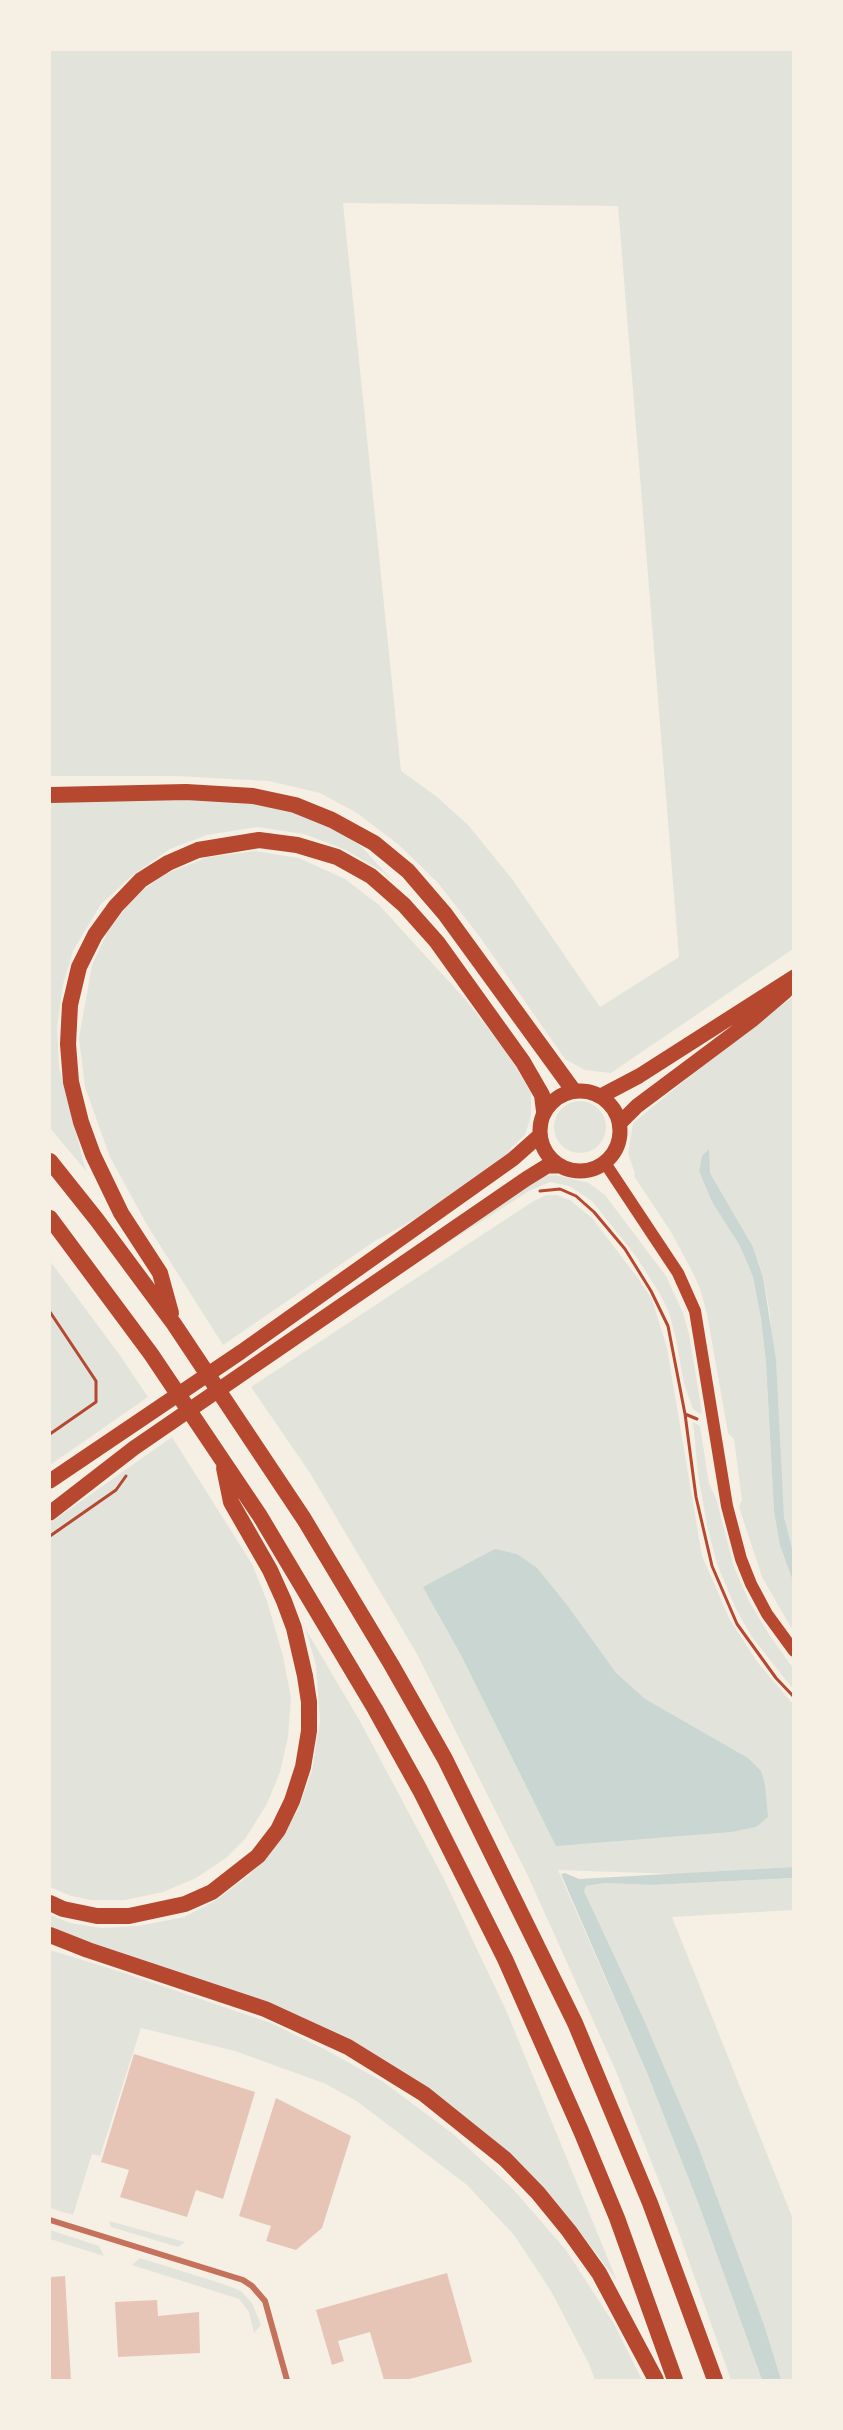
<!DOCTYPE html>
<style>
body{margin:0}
#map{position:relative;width:843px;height:2430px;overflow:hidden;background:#f6efe4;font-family:"Space Grotesk",sans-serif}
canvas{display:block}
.frame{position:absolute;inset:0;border:51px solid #f6efe4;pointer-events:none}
</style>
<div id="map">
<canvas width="843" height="2430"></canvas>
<div class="frame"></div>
</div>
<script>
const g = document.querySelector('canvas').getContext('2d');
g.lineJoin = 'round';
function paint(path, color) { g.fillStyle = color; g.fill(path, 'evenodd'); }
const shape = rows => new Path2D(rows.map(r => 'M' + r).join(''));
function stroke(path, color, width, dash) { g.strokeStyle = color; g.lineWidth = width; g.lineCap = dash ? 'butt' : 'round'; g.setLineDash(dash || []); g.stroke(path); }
paint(shape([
 [50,50,793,50,793,949,611,1073,585,1070,565,1059,480,937,438,883,399,845,357,813,320,793,269,781,175,776,50,776],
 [343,203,618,206,679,957,600,1007,512,879,468,825,436,796,401,771],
 [50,798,247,800,298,812,334,827,361,846,394,882,383,872,346,850,304,834,257,827,207,835,170,849,134,874,101,904,73,951,63,985,57,1028,59,1067,86,1171,50,1128],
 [255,851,299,858,345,879,379,905,465,999,503,1047,531,1092,531,1116,525,1135,511,1148,510,1155,442,1204,375,1241,223,1345,147,1225,110,1157,85,1087,79,1038,92,965,108,931,136,895,165,874,208,857],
 [793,997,793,1552,784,1517,770,1315,763,1276,753,1247,710,1173,708,1160,702,1156,699,1171,712,1202,740,1246,753,1277,761,1320,766,1363,774,1511,793,1581,793,1631,762,1577,739,1507,742,1500,734,1439,728,1433,707,1314,700,1289,693,1273,671,1232,634,1176,635,1174,628,1153,633,1123,744,1032],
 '554 1127a26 26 0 1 1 52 0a26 26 0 1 1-52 0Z',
 [556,1175,589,1183,605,1195,666,1276,683,1313,689,1334,702,1412,700,1414,693,1409,684,1384,676,1339,669,1312,660,1294,635,1255,592,1201,569,1186,550,1182,529,1191,432,1253,288,1351,284,1351,543,1176],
 [546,1195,557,1195,570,1200,592,1218,637,1277,652,1299,667,1348,702,1556,730,1620,758,1663,793,1704,793,1867,676,1874,558,1870,647,2073,699,2205,762,2380,731,2380,675,2222,615,2069,527,1874,417,1654,310,1473,251,1387,532,1202],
 [50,1261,119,1354,148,1397,50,1465],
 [693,1422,700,1426,709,1484,716,1498,734,1567,749,1601,768,1633,793,1668,793,1689,752,1637,735,1607,717,1564,707,1525,698,1474],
 [172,1437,252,1564,267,1601,283,1656,291,1698,288,1737,280,1772,267,1804,245,1839,226,1858,196,1878,163,1892,125,1900,91,1900,71,1896,50,1887,50,1523],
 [305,1628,361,1723,444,1879,476,1947,506,2010,617,2281,583,2236,373,2057,50,1932,50,1915,70,1923,101,1928,138,1926,184,1917,215,1901,248,1876,272,1851,298,1810,312,1771,320,1721,316,1665],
 [793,1878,793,1910,672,1917,793,2219,793,2380,780,2380,672,2086,584,1891,585,1886,605,1883,651,1885],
 [50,1950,115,1970,271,2023,326,2050,382,2081,452,2133,513,2189,566,2250,614,2324,642,2380,595,2380,589,2364,551,2291,514,2235,467,2185,358,2102,326,2084,235,2051,141,2028,100,2156,92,2154,73,2215,50,2208],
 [109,2221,185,2242,178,2247,111,2227],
 [50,2230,99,2246,104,2256,50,2239],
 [140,2258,223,2284,241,2291,252,2303,261,2325,254,2333,249,2312,239,2299,132,2265]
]), '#e2e4dc');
paint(shape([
 [709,1149,710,1173,753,1247,763,1277,776,1360,784,1517,793,1552,793,1581,780,1545,774,1511,766,1363,761,1319,753,1277,740,1246,712,1202,699,1171,702,1156],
 [495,1549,517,1554,537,1568,567,1605,616,1673,645,1699,748,1758,761,1771,765,1785,768,1817,756,1827,731,1832,556,1846,461,1655,423,1587],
 [793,1867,793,1878,652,1885,605,1883,586,1886,584,1891,643,2018,698,2146,764,2325,781,2380,762,2380,699,2205,647,2073,561,1874,565,1873,579,1879]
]), '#c9d6d2');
paint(shape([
 [134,2054,255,2092,223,2199,196,2190,187,2217,120,2197,129,2170,101,2162],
 [276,2098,351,2136,322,2228,296,2250,266,2241,271,2226,239,2216],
 [447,2273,472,2362,406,2380,384,2380,370,2332,338,2341,344,2361,332,2365,316,2310],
 [65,2276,71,2380,50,2380,50,2277],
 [157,2300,158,2316,199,2312,200,2353,118,2357,115,2302]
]), '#e6c5b7');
stroke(shape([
 [540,1191,560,1189,576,1196,594,1212,625,1249,651,1291,668,1326,685,1414,696,1497,712,1566,737,1624,776,1678,794,1697],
 [50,1312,96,1381,96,1402,50,1434],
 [685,1414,697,1419],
 [50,1536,116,1490,126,1476]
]), '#b5482f', 3);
stroke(shape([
 [50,2220,243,2280,252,2286,265,2301,287,2380]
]), '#c5725c', 6);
stroke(shape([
 [605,1163,678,1273,695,1311,727,1506,741,1559,751,1584,767,1614,794,1651]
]), '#b5482f', 12);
stroke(shape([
 '540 1131a40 40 0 1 1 80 0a40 40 0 1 1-80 0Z',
 [601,1096,639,1076,794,977],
 [620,1123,637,1106,752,1020,786,991],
 [50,1481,241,1352,513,1159,540,1135],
 [50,1513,134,1448,526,1179,547,1166,561,1166]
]), '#b5482f', 15);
stroke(shape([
 [50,795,186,792,253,796,295,805,332,820,374,843,408,871,445,914,573,1090],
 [50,1161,97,1220,174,1324,304,1519,391,1664,445,1759,575,2023,650,2203,715,2380],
 [50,1218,151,1354,260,1516,375,1709,420,1790,505,1959,581,2131,617,2218,675,2380],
 [171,1313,160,1273,121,1213,93,1155,81,1122,71,1082,68,1044,70,1005,79,967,95,935,116,906,141,880,168,863,198,850,259,840,297,845,337,857,371,876,404,905,437,942,523,1062,542,1095,544,1111],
 [50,1903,63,1909,97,1916,129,1916,185,1904,212,1892,258,1856,278,1830,292,1801,303,1767,309,1731,309,1702,305,1676,294,1628,284,1601,270,1570,231,1502,224,1468],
 [50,1935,88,1950,265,2009,348,2047,424,2094,505,2159,538,2193,569,2231,599,2273,656,2380]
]), '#b5482f', 16);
</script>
